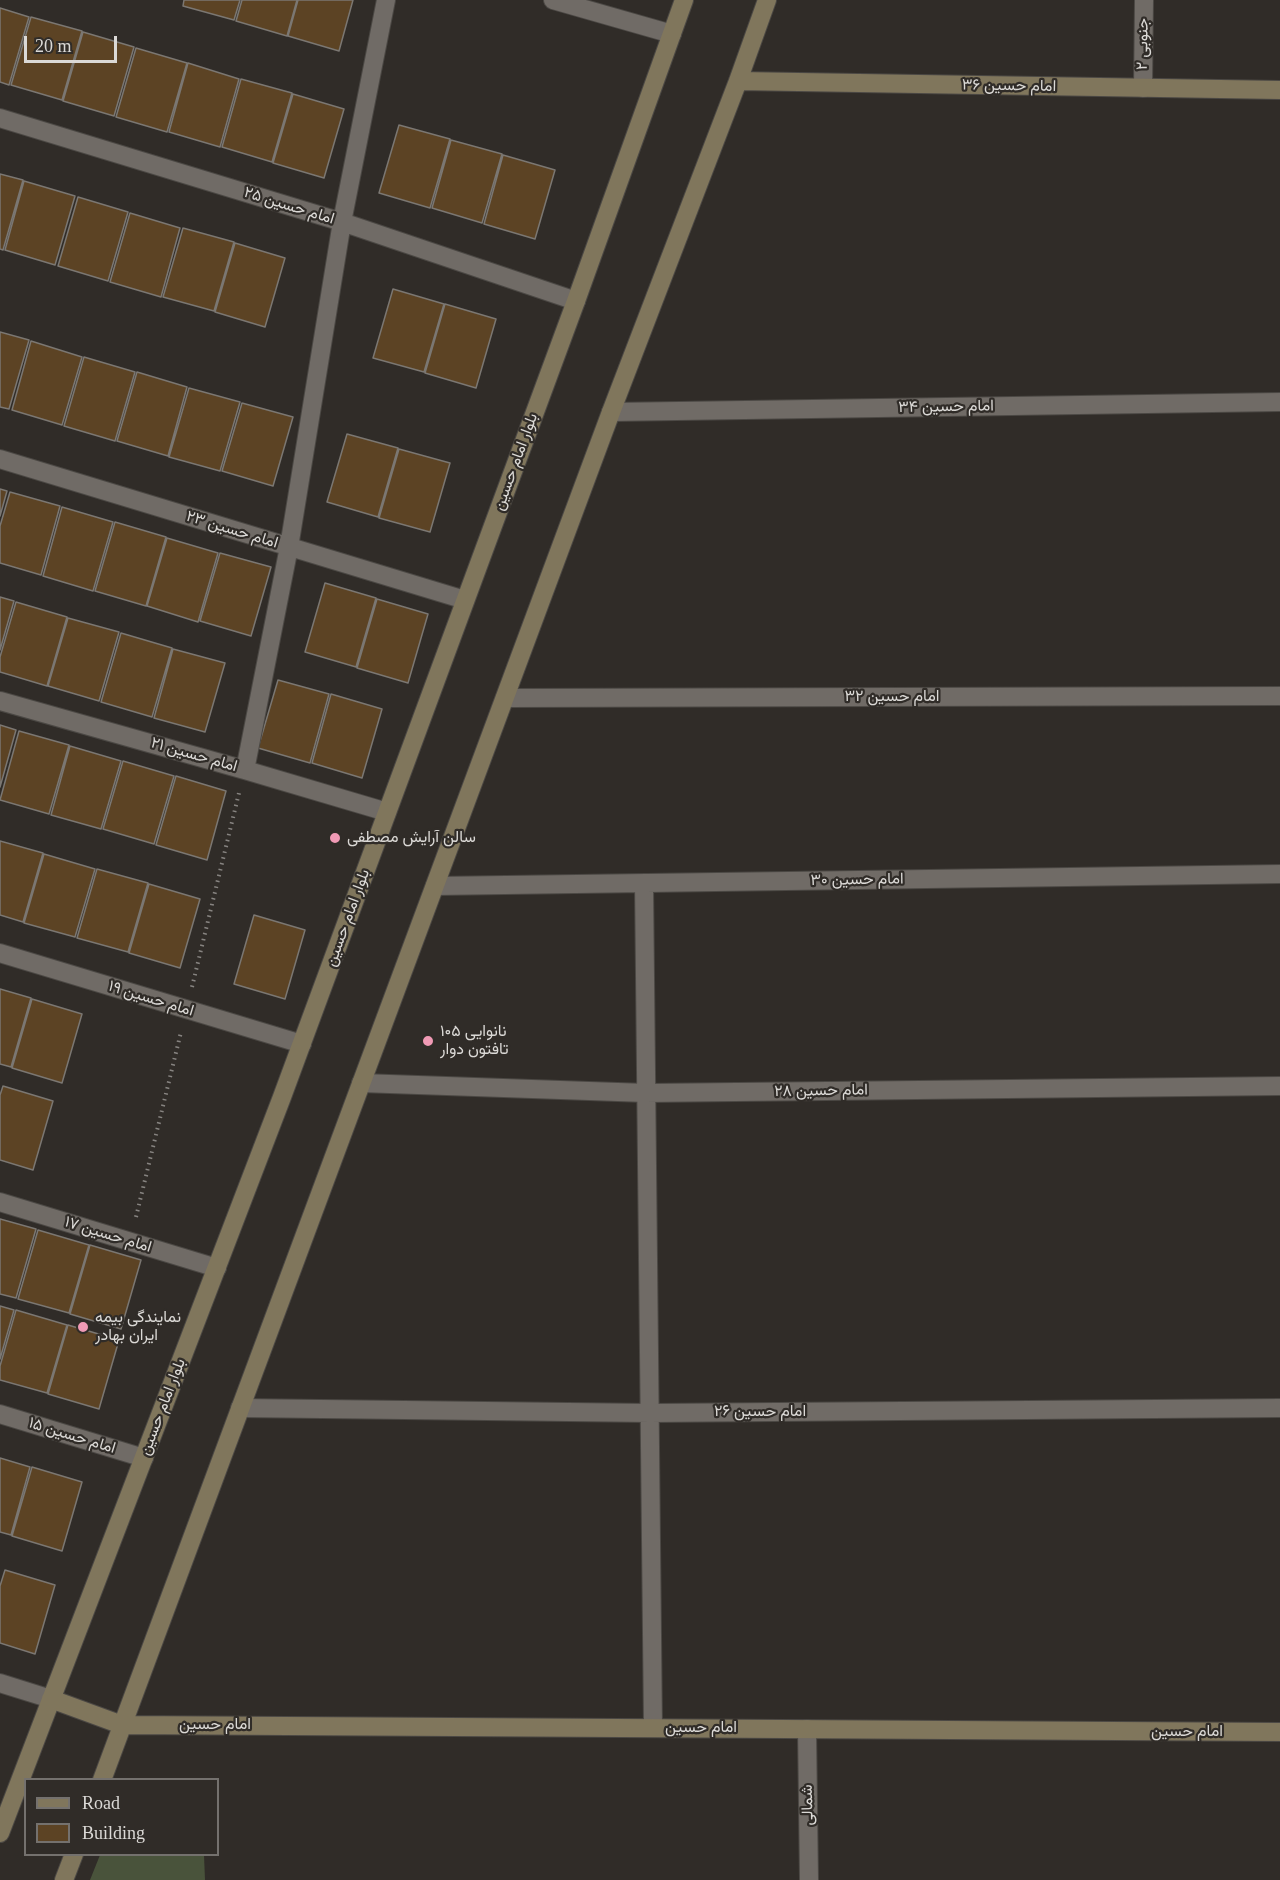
<!DOCTYPE html>
<meta charset="utf-8">
<style>
body{margin:0}
#map{position:relative;width:1280px;height:1880px;overflow:hidden;background:#302c28;font-family:"Times New Roman",serif}
canvas{display:block}
.legend{position:absolute;left:24px;top:1778px;width:195px;height:78px;box-sizing:border-box;background:#302c28;border:2px solid #74716e;margin:0;padding:8px 10px;list-style:none;font-size:18px;color:#dbd9d6}
.legend li{display:flex;align-items:center;gap:12px;height:30px}
.legend b{width:30px;border:2px solid #74716e}
.scale{position:absolute;left:24px;top:36px;width:93px;height:27px;box-sizing:border-box;border:3px solid #dbd9d6;border-top:0;padding-left:8px;font-size:18px;line-height:21px;white-space:nowrap;color:#dbd9d6;-webkit-text-stroke:4px #302c28;paint-order:stroke}
</style>
<div id="map">
<canvas width="1280" height="1880"></canvas>
<ul class="legend">
<li><b style="height:8px;background:#80765c"></b>Road</li>
<li><b style="height:16px;background:#5c4324"></b>Building</li>
</ul>
<div class="scale">20 m</div>
</div>
<script>
const g = document.querySelector('canvas').getContext('2d');
g.lineJoin = 'round';
function paint(path, color) { g.fillStyle = color; g.fill(path, 'evenodd'); }
const shape = rows => new Path2D(rows.map(r => 'M' + r).join(''));
function stroke(path, color, width, dash) { g.strokeStyle = color; g.lineWidth = width; g.lineCap = dash ? 'butt' : 'round'; g.setLineDash(dash || []); g.stroke(path); }
function drawText(font, color, halo, rows, align = 'center') {
  g.font = font + ' "Times New Roman",Vazirmatn,serif'; g.lineWidth = 4.5; g.setLineDash([]); g.textBaseline = 'middle'; g.strokeStyle = halo; g.fillStyle = color; for (const [text, x, y, turn = 0] of rows) {
    g.save(); g.translate(x, y); g.rotate((+turn || 0) * Math.PI / 180); g.textAlign = isNaN(turn) ? turn : align; if (halo) g.strokeText(text, 0, 0); g.fillText(text, 0, 0); g.restore();
  }
}
paint(shape([
 [100,1855,204,1855,205,1880,90,1880]
]), '#49533b');
const building = shape([
 [184,0,240,0,234,20,183,6,184,0],
 [242,0,297,0,287,36,236,21,242,0],
 [298,0,353,0,339,51,288,36,298,0],
 [0,8,29,17,9,85,0,82,0,8],
 [31,17,82,31,62,100,11,85,31,17],
 [83,32,134,47,114,116,63,101,83,32],
 [136,48,187,63,167,132,116,117,136,48],
 [188,63,239,79,220,147,169,132,188,63],
 [241,79,292,93,272,162,222,147,241,79],
 [293,94,344,109,324,178,273,163,293,94],
 [399,125,450,139,430,208,379,193,399,125],
 [451,140,502,154,482,223,432,208,451,140],
 [503,155,555,170,535,239,484,224,503,155],
 [0,174,23,180,3,250,0,249,0,174],
 [24,181,75,196,55,265,5,250,24,181],
 [78,197,128,212,108,281,58,266,78,197],
 [130,213,180,228,161,297,110,282,130,213],
 [183,228,234,242,214,311,163,297,183,228],
 [235,243,285,258,265,327,215,312,235,243],
 [393,289,444,304,424,372,373,358,393,289],
 [445,304,496,319,476,388,425,373,445,304],
 [0,332,29,340,9,409,0,407,0,332],
 [31,341,82,357,62,425,12,410,31,341],
 [84,357,135,372,115,441,64,426,84,357],
 [137,372,187,387,168,456,117,441,137,372],
 [189,388,240,402,220,471,169,457,189,388],
 [242,403,293,417,273,486,222,471,242,403],
 [347,434,398,448,378,517,327,502,347,434],
 [399,449,450,463,430,532,379,518,399,449],
 [0,489,7,491,0,516,0,489],
 [10,492,60,506,41,575,0,563,0,526,10,492],
 [62,507,113,522,93,591,43,576,62,507],
 [115,522,166,537,146,606,95,591,115,522],
 [167,538,218,553,198,622,147,606,167,538],
 [220,553,271,567,251,636,200,621,220,553],
 [325,583,376,598,356,667,305,652,325,583],
 [0,597,14,601,0,650,0,597],
 [377,599,428,614,408,683,357,668,377,599],
 [16,602,67,617,47,686,0,672,0,657,16,602],
 [68,618,119,632,99,701,48,686,68,618],
 [121,633,172,648,152,717,101,702,121,633],
 [173,649,225,663,205,732,154,718,173,649],
 [278,680,329,694,310,763,258,748,278,680],
 [331,694,382,709,362,778,312,763,331,694],
 [0,725,16,730,0,787,0,725],
 [19,731,69,745,49,814,0,800,19,731],
 [70,746,121,761,101,829,51,815,70,746],
 [123,761,174,776,154,844,103,829,123,761],
 [176,776,226,791,207,860,156,845,176,776],
 [0,841,43,853,23,922,0,915,0,841],
 [44,854,95,869,75,937,24,923,44,854],
 [97,869,148,883,128,952,77,938,97,869],
 [149,884,200,899,180,968,129,953,149,884],
 [254,915,305,930,285,999,234,984,254,915],
 [0,989,31,998,11,1067,0,1064,0,989],
 [32,999,82,1014,62,1083,12,1068,32,999],
 [3,1086,53,1101,33,1170,0,1160,0,1095,3,1086],
 [0,1219,36,1229,16,1298,0,1294,0,1219],
 [38,1230,89,1245,69,1313,18,1299,38,1230],
 [90,1245,141,1260,121,1329,70,1314,90,1245],
 [0,1306,14,1310,0,1359,0,1306],
 [16,1310,67,1325,47,1393,0,1380,0,1366,16,1310],
 [68,1325,119,1340,99,1409,48,1394,68,1325],
 [0,1458,30,1467,11,1535,0,1532,0,1458],
 [32,1467,82,1482,62,1551,12,1536,32,1467],
 [5,1570,55,1585,35,1654,0,1643,0,1586,5,1570]
]);
paint(building, '#5c4324');
stroke(building, '#7b7772', 1.5);
const street = shape([
 [553,0,672,34],
 [1143,88,1144,0],
 [0,118,342,222,576,301],
 [611,412,1280,402],
 [0,459,465,600],
 [505,698,1280,696],
 [0,701,245,770,387,812],
 [245,770,289,547,342,222,386,0],
 [644,883,653,1728],
 [435,886,1280,874],
 [0,953,302,1044],
 [361,1083,646,1093,1280,1086],
 [0,1202,217,1268],
 [240,1408,650,1413,1280,1408],
 [0,1414,144,1458],
 [0,1683,51,1699],
 [807,1729,809,1880]
]);
const secondary = shape([
 [738,81,1280,90],
 [51,1699,122,1725,1280,1732],
 [102,1780,611,412,738,81,767,0],
 [0,1833,282,1097,576,301,684,0],
 [64,1880,74,1854]
]);
stroke(street, '#4b4844', 20);
stroke(secondary, '#4b4844', 20);
stroke(shape([
 [192,987,239,793],
 [136,1217,181,1032]
]), '#878481', 4, [1.5, 4.5]);
stroke(street, '#706b66', 18);
stroke(secondary, '#80765c', 18);
for (const [x, y, r, color] of [
 [335,838,6,"#f09ab5"],
 [428,1041,6,"#f09ab5"],
 [83,1327,6,"#f09ab5"]
]) { const dot = new Path2D(); dot.arc(x, y, r, 0, 2 * Math.PI); g.fillStyle = color; g.fill(dot); stroke(dot, '#302c28', 2); }
drawText('16px', '#dbd9d6', '#302c28', [
 ["۲ جنوبی",1143,44,-89],
 ["امام حسین ۳۶",1009,86,1],
 ["امام حسین ۲۵",289,206,17],
 ["امام حسین ۳۴",946,407,-1],
 ["بلوار امام حسین",516,462,-70],
 ["امام حسین ۲۳",232,530,17],
 ["امام حسین ۳۲",892,697],
 ["امام حسین ۲۱",194,755,16],
 ["امام حسین ۳۰",857,880,-1],
 ["بلوار امام حسین",348,918,-70],
 ["امام حسین ۱۹",151,999,17],
 ["امام حسین ۲۸",821,1091,-1],
 ["امام حسین ۱۷",108,1235,17],
 ["بلوار امام حسین",163,1407,-69],
 ["امام حسین ۲۶",760,1412],
 ["امام حسین ۱۵",72,1436,17],
 ["امام حسین",215,1725],
 ["امام حسین",701,1728],
 ["امام حسین",1187,1732],
 ["شمالی",808,1805,-91]
]);
drawText('16px', '#dbd9d6', '#302c28', [
 ["سالن آرایش مصطفی",347,838],
 ["نانوایی ۱۰۵",440,1032],
 ["تافتون دوار",440,1050],
 ["نمایندگی بیمه",95,1318],
 ["ایران بهادر",95,1336]
], 'left');
</script>
